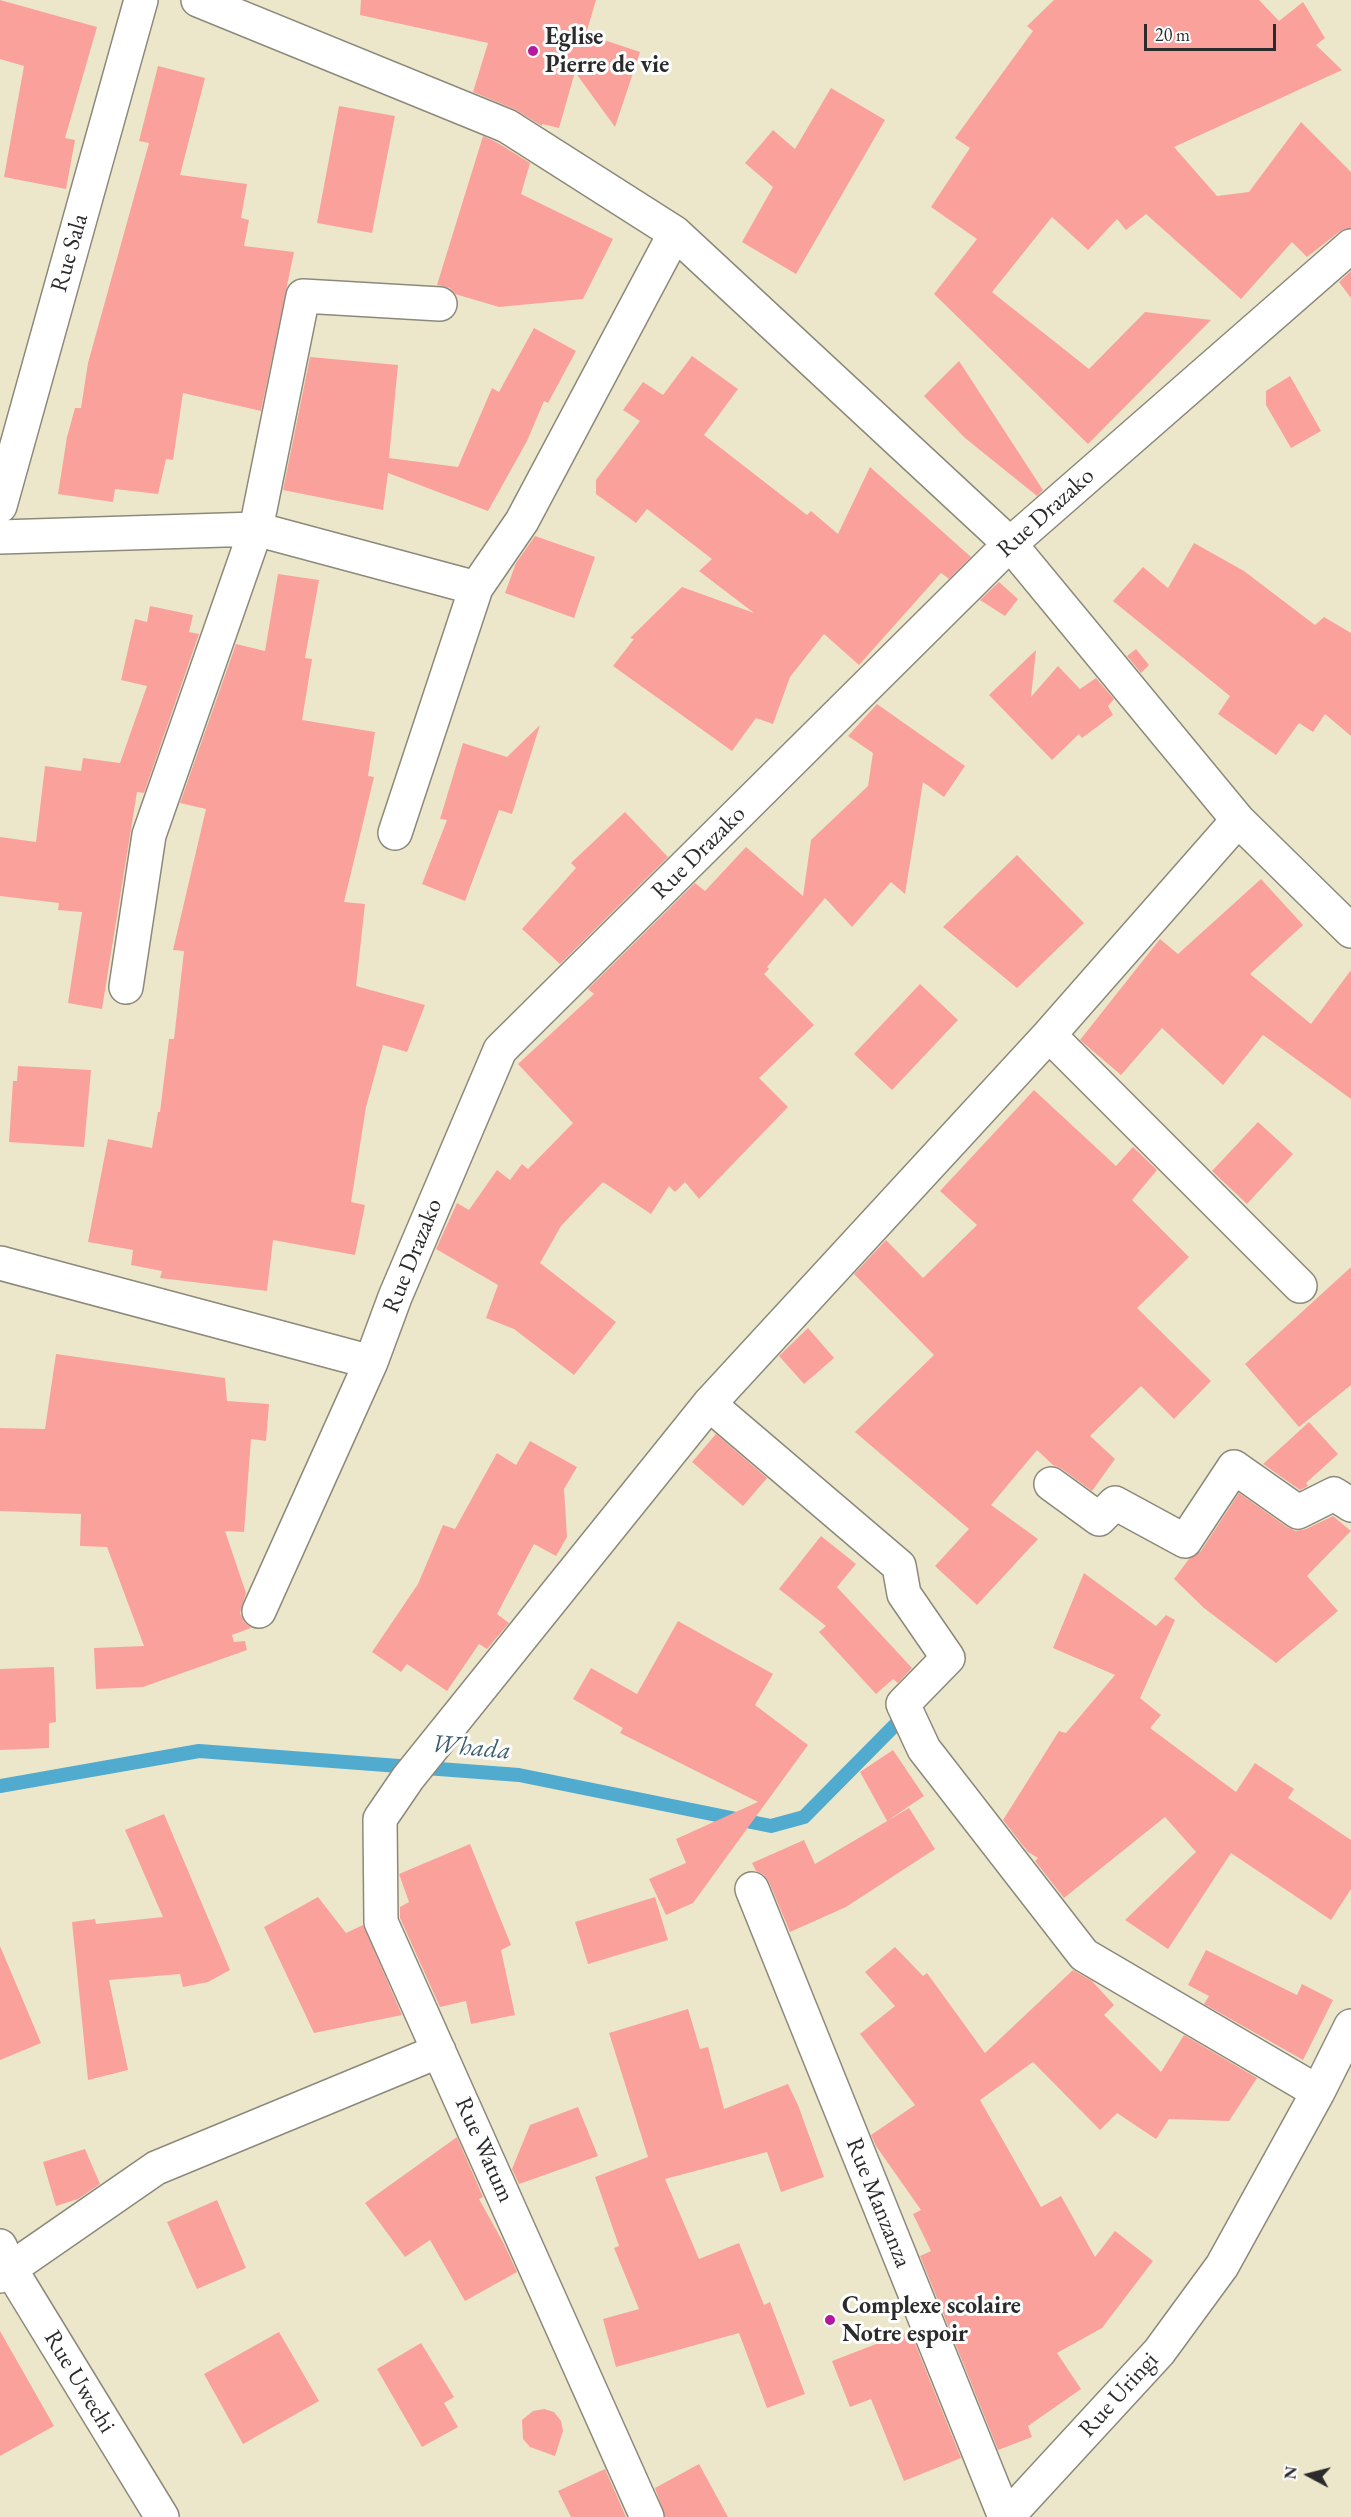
<!DOCTYPE html>
<style>
body{margin:0}
#map{position:relative;width:1351px;height:2517px;overflow:hidden;background:#ece7cb;font-family:"EB Garamond",serif}
canvas{display:block}
.north{position:absolute;left:1279px;top:2445px;width:60px;height:60px;-webkit-text-stroke:4px #fff;paint-order:stroke;rotate:277deg;font-size:16px;font-weight:700;line-height:24px;text-align:center;color:#2b2b2b}
.north::after{content:'';display:block;margin:auto;width:21px;height:27px;background:#2b2b2b;clip-path:polygon(50% 0,100% 100%,50% 72%,0 100%)}
.scale{position:absolute;left:1144px;top:24px;width:132px;height:27px;box-sizing:border-box;border:3px solid #2b2b2b;border-top:0;padding-left:8px;font-size:18px;line-height:21px;white-space:nowrap;color:#2b2b2b;-webkit-text-stroke:4px #fff;paint-order:stroke}
</style>
<div id="map">
<canvas width="1351" height="2517"></canvas>
<div class="north">N</div>
<div class="scale">20 m</div>
</div>
<script>
const g = document.querySelector('canvas').getContext('2d');
g.lineJoin = 'round';
const shape = rows => new Path2D(rows.map(r => 'M' + r).join(''));
function stroke(path, color, width, dash) { g.strokeStyle = color; g.lineWidth = width; g.lineCap = dash ? 'butt' : 'round'; g.setLineDash(dash || []); g.stroke(path); }
function paint(path, color) { g.fillStyle = color; g.fill(path, 'evenodd'); }
function drawText(font, color, halo, rows, align = 'center') {
  g.font = font + ' "EB Garamond",serif'; g.lineWidth = 6; g.setLineDash([]); g.textBaseline = 'middle'; g.strokeStyle = halo; g.fillStyle = color; for (const [text, x, y, turn = 0] of rows) {
    g.save(); g.translate(x, y); g.rotate((+turn || 0) * Math.PI / 180); g.textAlign = isNaN(turn) ? turn : align; if (halo) g.strokeText(text, 0, 0); g.fillText(text, 0, 0); g.restore();
  }
}
stroke(shape([
 [0,1786,199,1751,519,1775,771,1826,804,1817,896,1724]
]), '#51abcf', 14);
paint(shape([
 [0,0,97,27,65,138,75,140,66,189,4,177,24,66,0,59],
 [361,0,596,0,586,34,640,52,615,127,575,72,559,128,542,124,542,126,514,109,473,92,488,43,360,15],
 [1054,0,1259,0,1279,21,1303,2,1325,38,1316,45,1342,70,1174,147,1217,196,1249,192,1301,122,1351,172,1351,228,1339,232,1307,257,1292,242,1241,299,1146,214,1126,230,1117,219,1088,250,1052,217,992,292,1089,369,1145,312,1211,320,1088,444,934,294,977,239,931,207,970,148,955,138,1033,31,1027,26],
 [158,66,205,78,180,175,247,184,241,218,249,220,244,246,294,252,261,411,183,393,173,460,166,459,158,494,115,489,113,502,58,494,67,437,75,408,81,408,88,363,149,143,139,141],
 [831,88,885,120,796,274,742,242,773,187,745,163,773,130,795,149],
 [339,106,395,116,372,233,317,223],
 [483,136,498,143,530,163,521,194,613,239,583,299,499,307,455,294,450,288,437,285],
 [1351,271,1351,298,1339,282],
 [534,328,576,351,548,403,544,401,527,441,488,511,388,473,383,510,283,490,310,357,398,365,389,458,458,467,492,388,499,392],
 [692,356,738,389,704,435,807,515,811,511,838,534,870,467,971,557,949,579,941,573,859,665,824,634,790,677,773,724,756,718,732,751,613,666,634,639,630,638,682,587,754,613,699,571,712,559,647,509,636,523,596,494,596,480,640,421,623,410,643,382,663,395],
 [959,361,1043,490,1037,496,965,438,924,396],
 [1290,376,1321,431,1291,448,1266,405,1266,391],
 [535,536,595,557,574,618,505,593,516,563],
 [1194,543,1244,571,1315,625,1324,617,1351,633,1351,736,1325,714,1313,732,1299,723,1276,755,1218,714,1230,696,1113,601,1143,567,1168,588],
 [278,574,319,580,305,658,312,659,302,720,375,732,368,776,374,777,344,902,365,904,356,986,425,1005,407,1052,383,1045,366,1107,351,1202,365,1205,355,1255,273,1240,267,1291,160,1278,162,1271,131,1265,133,1250,88,1242,108,1139,152,1148,158,1112,160,1112,169,1039,174,1039,184,951,173,950,206,809,180,803,236,644,265,651],
 [999,582,1018,599,1005,616,980,600],
 [150,606,193,615,189,632,199,634,144,793,137,792,102,1009,68,1003,82,912,58,910,59,903,0,896,0,837,36,842,45,766,81,771,83,758,120,763,147,686,121,680,135,619,147,622],
 [1136,649,1149,665,1141,673,1127,656],
 [1036,650,1031,697,1058,666,1080,689,1096,678,1114,699,1108,706,1113,715,1082,738,1079,734,1052,760,989,695],
 [877,704,965,766,944,797,923,782,905,894,891,882,852,927,825,898,767,967,769,969,764,974,814,1025,759,1078,788,1107,699,1199,685,1182,675,1192,669,1186,651,1214,603,1182,561,1226,540,1263,616,1322,574,1375,514,1329,486,1318,498,1285,436,1249,457,1203,469,1210,497,1170,510,1180,522,1164,528,1169,573,1123,518,1064,594,994,588,989,695,883,705,891,746,847,803,896,811,840,868,786,873,753,848,736],
 [540,725,512,814,499,810,465,901,422,884,447,820,440,819,463,743,507,757],
 [625,812,668,857,560,964,522,929,576,868,571,863],
 [1017,855,1084,923,1017,988,943,927],
 [1261,879,1303,925,1250,974,1311,1024,1351,970,1351,1099,1263,1035,1223,1085,1162,1028,1121,1075,1080,1040,1160,939,1178,954],
 [920,984,958,1020,892,1090,854,1054],
 [18,1066,91,1070,84,1147,9,1142,13,1081,17,1081],
 [1034,1090,1116,1166,1133,1147,1157,1170,1132,1200,1189,1257,1137,1308,1211,1381,1174,1419,1141,1386,1090,1436,1115,1459,1092,1491,1062,1469,1053,1465,1037,1450,991,1505,1038,1539,977,1605,935,1566,969,1529,855,1432,934,1355,854,1274,886,1240,923,1278,977,1225,940,1191],
 [1258,1122,1293,1154,1247,1204,1212,1171],
 [1351,1267,1351,1385,1299,1427,1245,1364],
 [808,1328,834,1358,804,1384,779,1356],
 [56,1354,225,1378,227,1401,269,1404,266,1441,251,1439,244,1532,225,1531,246,1593,240,1613,244,1622,251,1628,232,1635,234,1642,245,1641,247,1650,143,1687,96,1689,94,1648,144,1646,107,1547,80,1546,81,1514,0,1511,0,1428,45,1429],
 [1309,1422,1338,1454,1306,1483,1308,1486,1300,1490,1263,1464],
 [716,1434,767,1478,743,1506,692,1462],
 [530,1441,577,1467,564,1489,567,1537,556,1556,534,1544,497,1614,509,1623,487,1649,479,1644,447,1691,407,1664,401,1672,372,1652,418,1584,443,1525,455,1529,497,1453,516,1465],
 [1239,1493,1287,1527,1296,1531,1306,1529,1333,1516,1351,1531,1307,1576,1338,1611,1276,1663,1204,1608,1174,1579,1189,1559,1201,1551],
 [821,1536,856,1564,837,1587,912,1668,898,1683,893,1679,876,1694,819,1632,826,1626,779,1589],
 [1084,1573,1156,1626,1166,1615,1175,1620,1140,1698,1161,1715,1150,1728,1236,1792,1255,1763,1294,1789,1288,1798,1351,1840,1351,1889,1331,1920,1231,1853,1168,1949,1125,1920,1196,1852,1165,1817,1064,1898,1035,1861,1038,1858,1028,1852,1003,1820,1059,1731,1066,1733,1115,1675,1053,1648],
 [678,1621,773,1674,755,1705,808,1745,693,1903,666,1915,649,1879,686,1863,676,1839,758,1802,620,1733,623,1728,573,1699,591,1668,637,1694],
 [54,1667,56,1722,49,1723,49,1748,0,1750,0,1669],
 [893,1750,924,1796,887,1821,860,1772],
 [909,1808,935,1849,846,1907,790,1932,769,1882,764,1875,756,1871,752,1863,804,1840,815,1864],
 [164,1814,230,1970,208,1982,183,1987,180,1974,109,1980,128,2070,88,2080,72,1922,95,1919,96,1924,163,1917,125,1830],
 [470,1844,511,1945,501,1950,515,2015,471,2024,466,2001,440,2007,400,1918,400,1907,409,1902,399,1874],
 [318,1897,346,1933,363,1925,402,2015,314,2033,264,1927],
 [655,1897,668,1940,588,1964,575,1922],
 [0,1946,41,2043,0,2060],
 [895,1947,923,1976,927,1973,985,2053,1073,1970,1092,1981,1114,2005,1104,2015,1161,2072,1184,2035,1257,2078,1229,2121,1169,2119,1156,2139,1117,2113,1100,2130,1033,2062,980,2100,1041,2207,1061,2196,1095,2257,1115,2231,1153,2261,1102,2328,1057,2353,1081,2389,1028,2426,1032,2437,998,2450,920,2256,931,2251,913,2214,921,2210,876,2146,871,2135,915,2105,860,2034,895,2006,865,1972],
 [1206,1950,1297,1995,1302,1984,1333,2000,1303,2060,1204,2004,1209,1996,1188,1985],
 [688,2009,700,2049,708,2047,724,2109,788,2084,798,2105,824,2177,781,2192,767,2152,665,2179,699,2259,739,2243,764,2305,770,2302,805,2394,767,2408,739,2333,616,2367,603,2319,639,2309,614,2248,619,2246,595,2177,648,2157,609,2033],
 [578,2107,598,2156,519,2184,512,2169,530,2125],
 [457,2137,483,2197,479,2199,504,2244,517,2272,465,2301,430,2240,405,2257,365,2203],
 [85,2149,100,2184,78,2199,56,2206,43,2162],
 [217,2200,246,2268,197,2289,167,2222],
 [0,2331,54,2426,0,2456],
 [910,2331,961,2458,904,2481,871,2399,850,2407,832,2361],
 [279,2332,319,2401,243,2444,204,2374],
 [421,2343,454,2397,444,2403,458,2427,422,2447,377,2369],
 [544,2409,554,2412,561,2421,563,2431,555,2456,530,2447,523,2439,522,2420,533,2411],
 [699,2464,728,2517,665,2517,655,2488],
 [605,2469,626,2517,571,2517,558,2491]
]), '#fba19c');
const minor = shape([
 [198,0,507,126,675,233,1010,544,1238,820,1351,931],
 [0,506,141,0],
 [0,537,256,529,476,588],
 [395,833,476,588,522,521,675,233],
 [126,987,149,835,256,529,303,296,440,304],
 [1049,1035,1300,1286],
 [0,1263,371,1362],
 [709,1404,899,1566,904,1594,948,1658,903,1704,924,1749,1084,1955,1318,2092],
 [1051,1484,1099,1519,1115,1503,1185,1541,1234,1467,1298,1512,1334,1494,1351,1505],
 [259,1611,371,1362,395,1297,500,1050,1010,544,1351,246],
 [752,1889,1005,2517],
 [0,2246,11,2270,162,2517],
 [0,2276,156,2168,439,2051],
 [647,2517,381,1922,380,1819,408,1778,709,1404,1049,1035,1238,820],
 [1007,2517,1159,2352,1222,2266,1318,2092,1351,2026]
]);
stroke(minor, '#8c897b', 36);
stroke(minor, '#fff', 33);
for (const [x, y, r, color] of [
 [533,51,6,"#b5179e"],
 [830,2320,6,"#b5179e"]
]) { const dot = new Path2D(); dot.arc(x, y, r, 0, 2 * Math.PI); g.fillStyle = color; g.fill(dot); stroke(dot, '#fff', 2); }
drawText('bold 24px', '#2b2b2b', '#fff', [
 ["Eglise",545,37],
 ["Pierre de vie",545,65],
 ["Complexe scolaire",842,2306],
 ["Notre espoir",842,2334]
], 'left');
drawText('24px', '#2b2b2b', '#fff', [
 ["Rue Sala",70,253,-74],
 ["Rue Drazako",1046,513,-42],
 ["Rue Drazako",699,853,-45],
 ["Rue Drazako",413,1256,-68],
 ["Rue Watum",484,2150,66],
 ["Rue Manzanza",878,2203,68],
 ["Rue Uwechi",79,2382,59],
 ["Rue Uringi",1119,2395,-48]
]);
drawText('italic 26px', '#3a5e6d', '#fff', [
 ["Whada",471,1748,5]
]);
</script>
